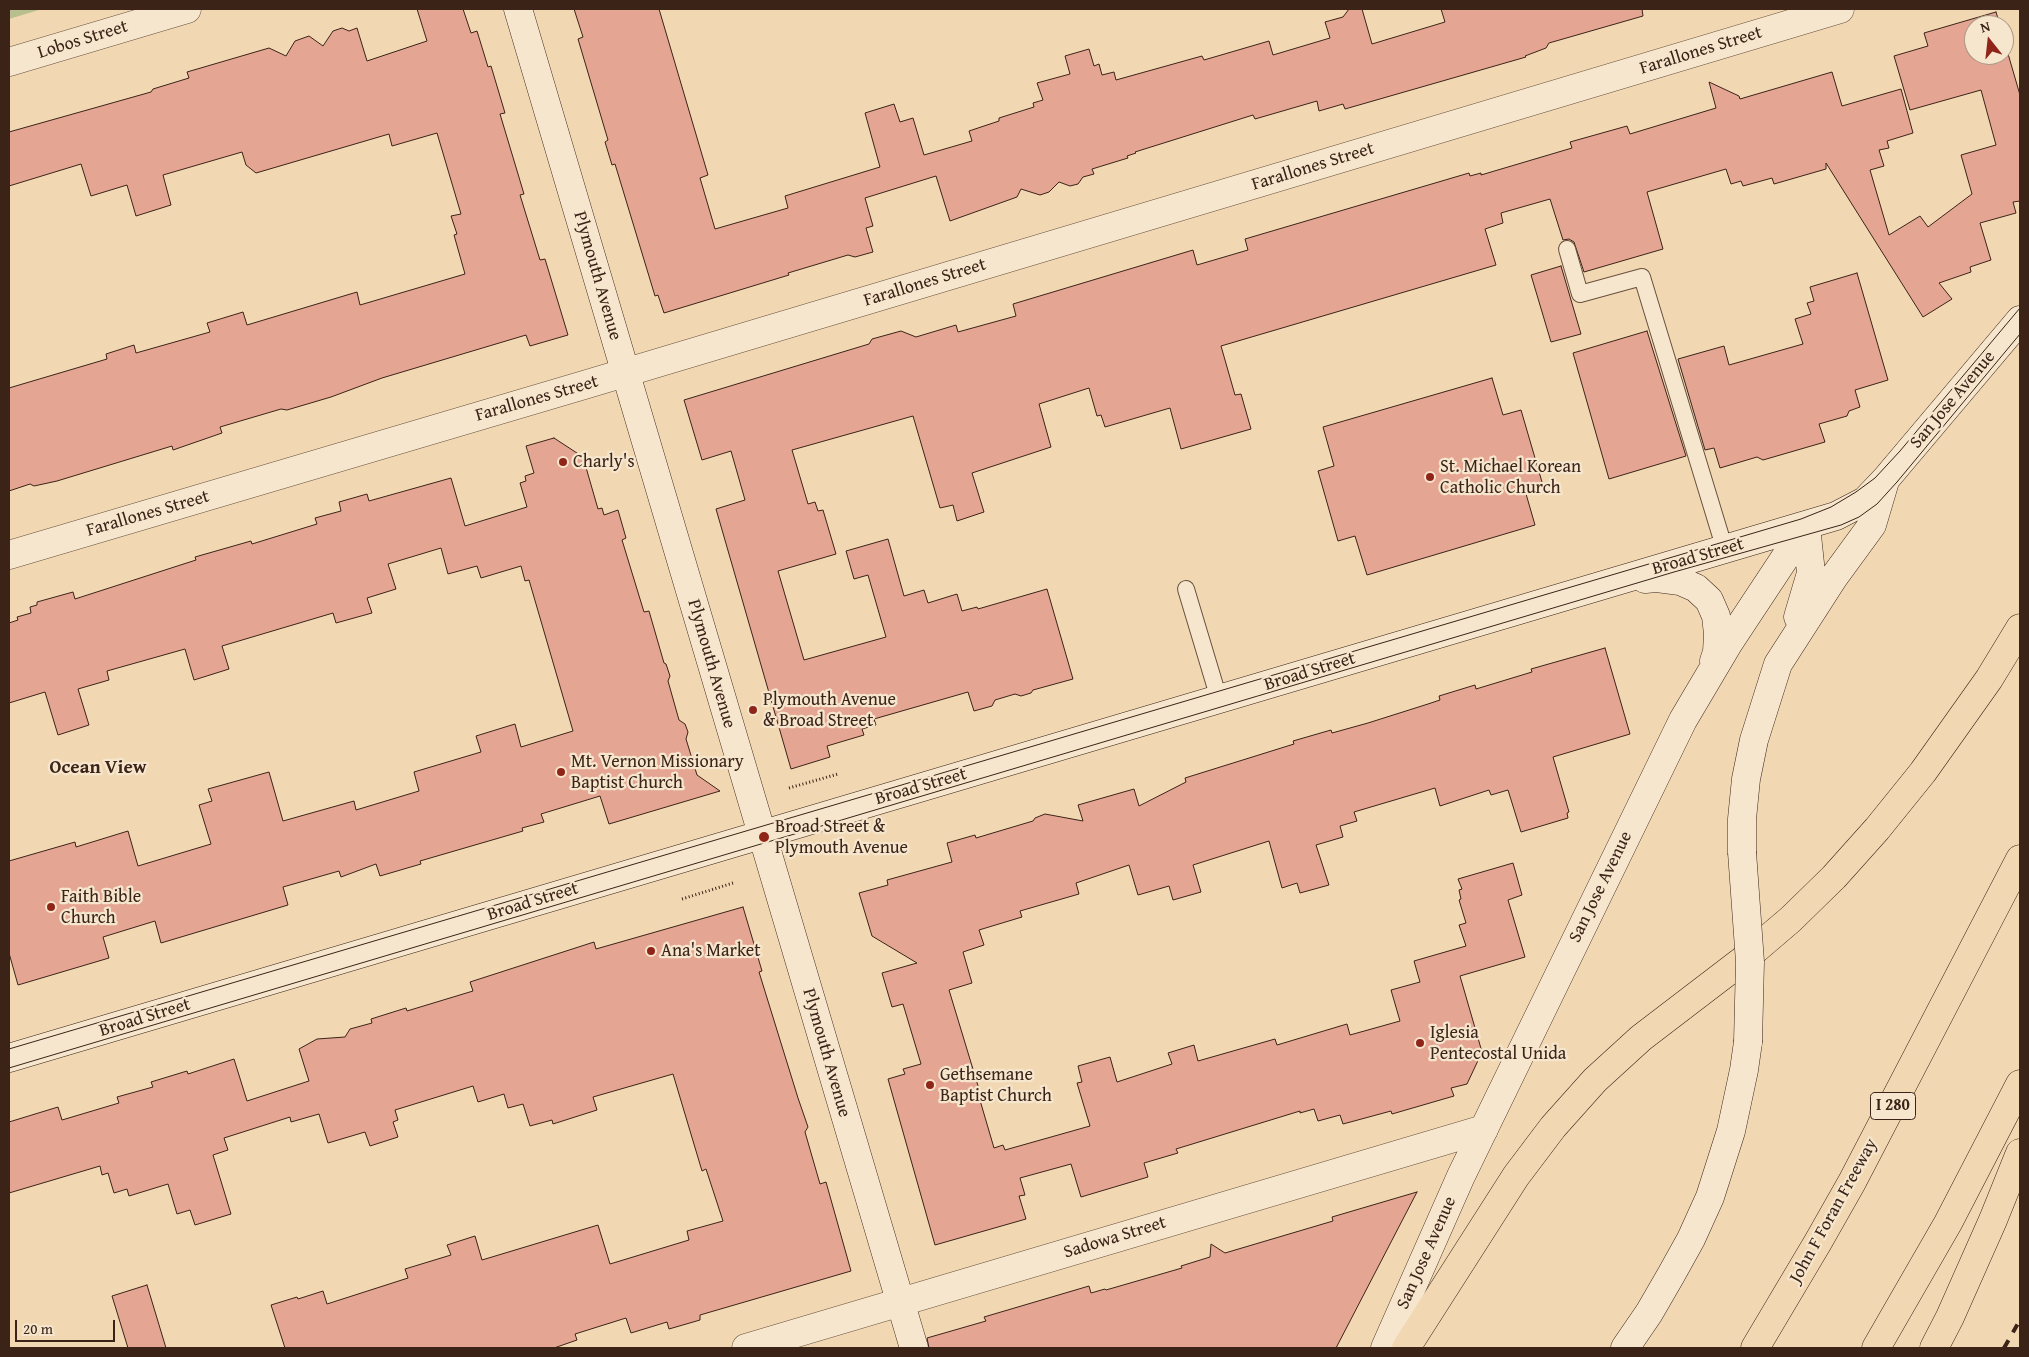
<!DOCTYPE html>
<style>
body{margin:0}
#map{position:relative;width:2029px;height:1357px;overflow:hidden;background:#f1d8b2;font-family:"Gentium Book Plus",serif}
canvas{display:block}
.frame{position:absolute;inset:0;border:10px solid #3b2318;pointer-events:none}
.north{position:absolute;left:1964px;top:15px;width:50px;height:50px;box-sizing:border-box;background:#f6e6cd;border:1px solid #ab9885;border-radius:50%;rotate:344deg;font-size:14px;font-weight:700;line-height:20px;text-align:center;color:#3b2318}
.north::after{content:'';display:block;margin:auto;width:18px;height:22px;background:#8f2418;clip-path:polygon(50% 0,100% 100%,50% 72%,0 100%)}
.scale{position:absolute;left:15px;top:1320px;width:100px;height:22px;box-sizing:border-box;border:2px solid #3b2318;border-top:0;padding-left:6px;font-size:15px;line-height:18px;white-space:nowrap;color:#3b2318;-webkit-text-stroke:4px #f6e6cd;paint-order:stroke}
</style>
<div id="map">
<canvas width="2029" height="1357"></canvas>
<div class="frame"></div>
<div class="north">N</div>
<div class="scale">20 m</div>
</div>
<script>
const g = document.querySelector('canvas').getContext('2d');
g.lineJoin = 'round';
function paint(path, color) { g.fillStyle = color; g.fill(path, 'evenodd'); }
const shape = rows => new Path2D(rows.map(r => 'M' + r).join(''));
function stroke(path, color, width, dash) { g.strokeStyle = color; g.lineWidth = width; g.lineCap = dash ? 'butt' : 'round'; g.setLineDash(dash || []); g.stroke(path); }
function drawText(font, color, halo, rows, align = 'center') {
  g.font = font + ' "Gentium Book Plus",serif'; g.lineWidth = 4.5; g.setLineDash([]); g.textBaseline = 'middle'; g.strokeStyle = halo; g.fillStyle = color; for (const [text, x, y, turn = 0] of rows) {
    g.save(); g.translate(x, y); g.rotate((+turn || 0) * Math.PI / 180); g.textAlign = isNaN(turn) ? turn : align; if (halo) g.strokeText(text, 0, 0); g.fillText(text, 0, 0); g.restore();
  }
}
paint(shape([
 [9,9,42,9,9,19]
]), '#b7bf8e');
const building = shape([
 [417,9,463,9,471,33,477,31,488,67,491,66,505,113,500,114,524,194,520,195,540,260,545,259,568,335,530,346,526,335,382,378,331,397,287,410,281,409,220,427,222,433,173,450,172,446,57,481,34,486,30,484,9,491,9,388,107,359,106,354,134,345,136,353,210,332,207,323,243,312,247,325,357,292,360,305,465,274,454,235,457,234,451,216,461,214,437,133,392,146,389,134,256,173,246,165,242,152,163,175,171,205,136,216,127,185,91,196,81,164,9,186,9,132,151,92,153,89,189,78,187,72,269,48,286,56,295,41,309,36,323,46,333,31,342,28,349,31,357,28,367,61,427,41,417,9],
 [574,9,659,9,708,175,700,178,715,229,788,208,785,196,880,167,865,113,894,104,900,122,913,118,924,155,972,141,969,131,999,121,999,118,1034,107,1033,103,1043,100,1037,83,1070,74,1065,56,1089,49,1094,66,1099,64,1102,75,1114,72,1116,80,1202,56,1204,60,1269,41,1273,55,1330,38,1325,22,1343,17,1349,9,1362,9,1372,44,1445,22,1441,9,1642,9,1643,16,1549,43,1546,48,1525,56,1526,57,1345,109,1343,104,1319,111,1317,101,1255,119,1253,115,1135,152,1136,153,1127,156,1128,158,1092,169,1094,174,1083,177,1078,184,1070,186,1059,182,1049,192,1040,195,1021,189,1017,197,950,221,936,176,865,198,873,226,866,228,873,252,855,257,848,255,788,273,789,275,664,313,658,295,655,296,615,164,612,165,605,142,608,140,578,39,583,37,574,9],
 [1996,12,2000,25,1974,25,1974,55,2004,55,2004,40,2020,95,2020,201,2013,202,2016,213,1980,223,1991,260,1970,267,1971,272,1939,283,1952,299,1923,317,1826,163,1826,169,1774,184,1772,178,1743,186,1741,181,1731,184,1726,169,1647,192,1663,249,1584,272,1574,242,1569,239,1563,240,1550,199,1501,213,1503,223,1485,229,1496,265,1221,346,1235,395,1241,394,1251,429,1181,449,1170,408,1105,427,1101,415,1097,416,1089,388,1039,404,1051,447,972,473,984,512,957,521,953,505,940,508,913,416,792,450,808,504,815,502,818,511,823,510,836,554,778,571,804,660,886,637,868,575,854,579,846,551,888,539,904,596,924,590,928,603,957,594,962,611,977,607,978,609,1047,589,1073,679,1033,690,1031,693,1021,696,1015,694,995,700,992,706,974,711,968,692,874,719,876,725,862,729,864,735,827,746,830,757,791,769,716,509,745,500,731,451,702,460,684,400,869,344,872,339,901,331,916,337,956,325,958,332,1016,316,1013,304,1193,250,1197,265,1248,250,1245,239,1469,173,1470,176,1481,173,1481,175,1572,148,1570,142,1627,126,1630,134,1716,108,1709,82,1739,96,1740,99,1832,72,1842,106,1901,89,1913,133,1887,141,1889,148,1879,150,1884,166,1870,170,1889,235,1920,216,1928,227,1972,194,1961,155,1996,145,1981,90,1910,110,1894,56,1928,46,1924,33,1996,12],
 [1561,266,1581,334,1551,342,1531,275,1561,266],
 [1857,273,1888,380,1855,390,1860,407,1849,411,1847,416,1819,424,1825,442,1763,460,1757,457,1720,468,1714,448,1705,450,1678,359,1724,346,1729,365,1803,344,1795,319,1811,314,1807,303,1814,301,1810,287,1857,273],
 [1647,331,1686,456,1609,479,1573,353,1647,331],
 [1492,378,1503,415,1521,410,1542,482,1524,487,1535,525,1367,575,1355,536,1338,541,1318,471,1334,466,1323,427,1492,378],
 [554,438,583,457,598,509,602,508,604,515,618,510,626,538,622,540,644,612,649,611,664,663,666,664,670,676,668,681,679,720,685,724,688,732,686,739,697,775,720,791,609,824,600,796,541,814,544,822,522,828,523,831,420,861,421,864,380,876,376,864,341,877,339,871,283,887,288,905,161,943,155,921,103,937,109,958,18,985,9,953,9,861,75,842,76,847,128,831,138,866,211,844,199,805,212,801,208,789,269,772,283,821,354,801,356,810,419,791,414,772,481,752,476,736,515,724,521,747,573,731,529,580,525,581,521,566,481,578,477,566,448,574,441,548,388,564,396,589,367,598,372,613,336,623,333,613,222,646,229,669,194,680,185,649,107,671,109,680,78,689,89,725,58,735,45,692,9,703,9,623,18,620,17,617,31,613,30,607,37,605,37,602,73,592,75,599,196,560,195,557,251,541,252,544,317,524,315,518,341,511,339,502,367,494,369,501,451,478,465,526,527,507,520,483,526,481,525,476,534,473,526,446,554,438],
 [1605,648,1630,734,1553,757,1569,812,1567,813,1568,818,1521,832,1508,790,1491,795,1489,790,1440,806,1435,788,1354,812,1357,821,1340,826,1343,837,1316,845,1329,885,1300,893,1297,883,1282,888,1269,841,1193,865,1201,892,1173,900,1169,886,1138,895,1129,865,1076,883,1079,894,1020,911,1022,917,979,930,984,945,963,952,972,983,949,990,979,1089,977,1090,994,1148,1003,1145,1005,1150,1090,1126,1077,1083,1082,1082,1078,1066,1110,1057,1117,1082,1172,1064,1168,1053,1194,1045,1198,1061,1275,1039,1277,1045,1347,1024,1350,1035,1400,1021,1391,990,1420,982,1414,961,1466,946,1459,925,1466,923,1459,900,1461,899,1459,890,1462,889,1458,879,1513,863,1522,895,1508,900,1525,957,1460,976,1482,1052,1467,1084,1451,1088,1454,1096,1392,1114,1391,1111,1343,1124,1340,1115,1318,1121,1314,1109,1300,1113,1300,1111,1176,1149,1178,1153,1144,1163,1148,1177,1081,1197,1071,1164,1020,1178,1025,1195,1019,1196,1026,1219,935,1245,888,1079,905,1074,903,1069,921,1064,903,1004,892,1007,882,973,917,963,872,936,859,893,888,885,887,880,952,862,947,843,975,835,976,838,1033,821,1035,818,1045,814,1083,821,1078,805,1134,789,1139,806,1186,782,1185,778,1294,744,1293,741,1331,730,1332,733,1368,723,1428,704,1440,700,1439,696,1475,685,1476,689,1532,672,1531,669,1605,648],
 [743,907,762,971,759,972,798,1098,808,1127,805,1132,820,1184,826,1182,851,1271,700,1315,700,1320,669,1329,667,1322,631,1333,626,1318,575,1334,577,1340,554,1348,285,1348,271,1305,297,1297,298,1299,323,1291,327,1304,408,1278,405,1269,451,1255,447,1245,475,1236,482,1260,598,1225,610,1264,689,1240,687,1231,723,1221,706,1169,702,1171,673,1074,593,1097,597,1110,553,1124,552,1120,530,1126,523,1104,508,1108,504,1094,478,1102,473,1086,395,1110,398,1120,393,1122,398,1137,370,1146,365,1132,328,1143,319,1114,291,1122,290,1117,224,1138,228,1150,213,1155,231,1214,195,1225,190,1210,177,1214,168,1184,129,1196,127,1189,114,1193,108,1173,102,1175,100,1166,9,1193,9,1122,58,1107,62,1120,119,1103,117,1097,153,1087,151,1082,187,1071,188,1074,234,1059,247,1101,309,1081,299,1049,317,1039,345,1037,350,1029,372,1023,371,1019,406,1008,407,1011,473,991,470,982,594,942,596,949,743,907],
 [1417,1192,1336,1348,929,1348,927,1338,986,1321,984,1317,1089,1286,1091,1293,1105,1289,1106,1290,1182,1268,1181,1266,1210,1257,1211,1244,1225,1253,1333,1221,1332,1217,1417,1192],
 [147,1285,166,1348,128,1348,112,1296,147,1285]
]);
paint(building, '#e5a593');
stroke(building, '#3b2318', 1);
const lane = shape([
 [1567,249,1580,294,1642,277,1725,550],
 [1186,589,1219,699]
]);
const street = shape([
 [9,62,187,9],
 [9,555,584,385,1840,9],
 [746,1348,1484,1129]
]);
const secondary = shape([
 [518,9,914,1348],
 [1645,579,1657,578,1680,581,1696,588,1709,600,1716,616,1718,634,1717,652,1714,661],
 [1798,617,1811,573,1806,526],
 [1742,852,1742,819,1746,779,1754,740,1778,664,1834,577,1872,525,1885,481],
 [9,1058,1836,516,1865,501,1885,480,2020,320],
 [1385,1348,1461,1176,1683,720,1728,644,1806,526],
 [1625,1348,1649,1313,1671,1275,1691,1239,1710,1197,1731,1131,1744,1070,1748,1042]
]);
const highway = shape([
 [1406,1348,1516,1176,1553,1127,1595,1080,1641,1038,1743,960,1791,919,1834,877,1877,829,1923,772,1989,679,2020,628],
 [1755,1348,1818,1242,1852,1182,2020,859],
 [1876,1348,1948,1223,2020,1084],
 [1934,1348,1950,1317,1993,1220,2020,1153]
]);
stroke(lane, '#68503e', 18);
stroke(street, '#68503e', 29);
stroke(secondary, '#3b2318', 29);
stroke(highway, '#3b2318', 29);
stroke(shape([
 [789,788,838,774],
 [682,899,733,883]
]), '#3b2318', 3, [1, 2.5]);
stroke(lane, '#f6e6cd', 16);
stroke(street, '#f6e6cd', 28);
stroke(secondary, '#f6e6cd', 28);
stroke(highway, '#f1d8b2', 28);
stroke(shape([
 [9,1049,1801,519,1831,507,1856,492,1875,478,1900,451,2020,308],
 [9,1068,1674,572,1841,525,1859,517,1877,504,1897,482,2020,334]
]), '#3b2318', 1);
stroke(shape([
 [2004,1348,2020,1320]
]), '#3b2318', 4, [9, 9]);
const secondaryBridge = shape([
 [1742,852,1750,962,1748,1042]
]);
stroke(secondaryBridge, '#3b2318', 29, []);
stroke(secondaryBridge, '#f6e6cd', 28);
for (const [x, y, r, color] of [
 [563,462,5,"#8f2418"],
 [1430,477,5,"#8f2418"],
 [753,710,5,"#8f2418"],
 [561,772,5,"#8f2418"],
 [764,837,6,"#8f2418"],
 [51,907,5,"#8f2418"],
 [651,951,5,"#8f2418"],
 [1420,1043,5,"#8f2418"],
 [930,1085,5,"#8f2418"]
]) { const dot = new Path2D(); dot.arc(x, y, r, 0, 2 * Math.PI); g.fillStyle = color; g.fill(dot); stroke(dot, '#f6e6cd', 2); }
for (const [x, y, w] of [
 [1893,1106,45]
]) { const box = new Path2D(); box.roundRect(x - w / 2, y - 13.5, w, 27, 4); g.fillStyle = '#f6e6cd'; g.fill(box); stroke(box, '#3b2318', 1); }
drawText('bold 16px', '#3b2318', null, [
 ["I 280",1893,1106]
]);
drawText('18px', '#3b2318', '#f6e6cd', [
 ["Lobos Street",83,40,-17],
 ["Farallones Street",1701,51,-17],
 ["Farallones Street",1313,167,-17],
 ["Plymouth Avenue",597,276,74],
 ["Farallones Street",925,283,-17],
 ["Farallones Street",537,399,-16],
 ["San Jose Avenue",1953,400,-50],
 ["Farallones Street",148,514,-16],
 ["Broad Street",1698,557,-16],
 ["Plymouth Avenue",711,664,74],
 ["Broad Street",1310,672,-17],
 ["Broad Street",921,787,-16],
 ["San Jose Avenue",1601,887,-64],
 ["Broad Street",533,902,-17],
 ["Broad Street",145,1018,-17],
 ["Plymouth Avenue",826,1053,74],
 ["John F Foran Freeway",1834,1211,-61],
 ["Sadowa Street",1115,1238,-17],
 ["San Jose Avenue",1427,1253,-66]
]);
drawText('18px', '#3b2318', '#f6e6cd', [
 ["Charly's",573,462],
 ["St. Michael Korean",1440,467],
 ["Catholic Church",1440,488],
 ["Plymouth Avenue",763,700],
 ["& Broad Street",763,721],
 ["Mt. Vernon Missionary",571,762],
 ["Baptist Church",571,783],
 ["Broad Street &",775,827],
 ["Plymouth Avenue",775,848],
 ["Faith Bible",61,897],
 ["Church",61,918],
 ["Ana's Market",661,951],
 ["Iglesia",1430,1033],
 ["Pentecostal Unida",1430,1054],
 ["Gethsemane",940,1075],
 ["Baptist Church",940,1096]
], 'left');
drawText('bold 19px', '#3b2318', '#f6e6cd', [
 ["Ocean View",98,768]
]);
</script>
